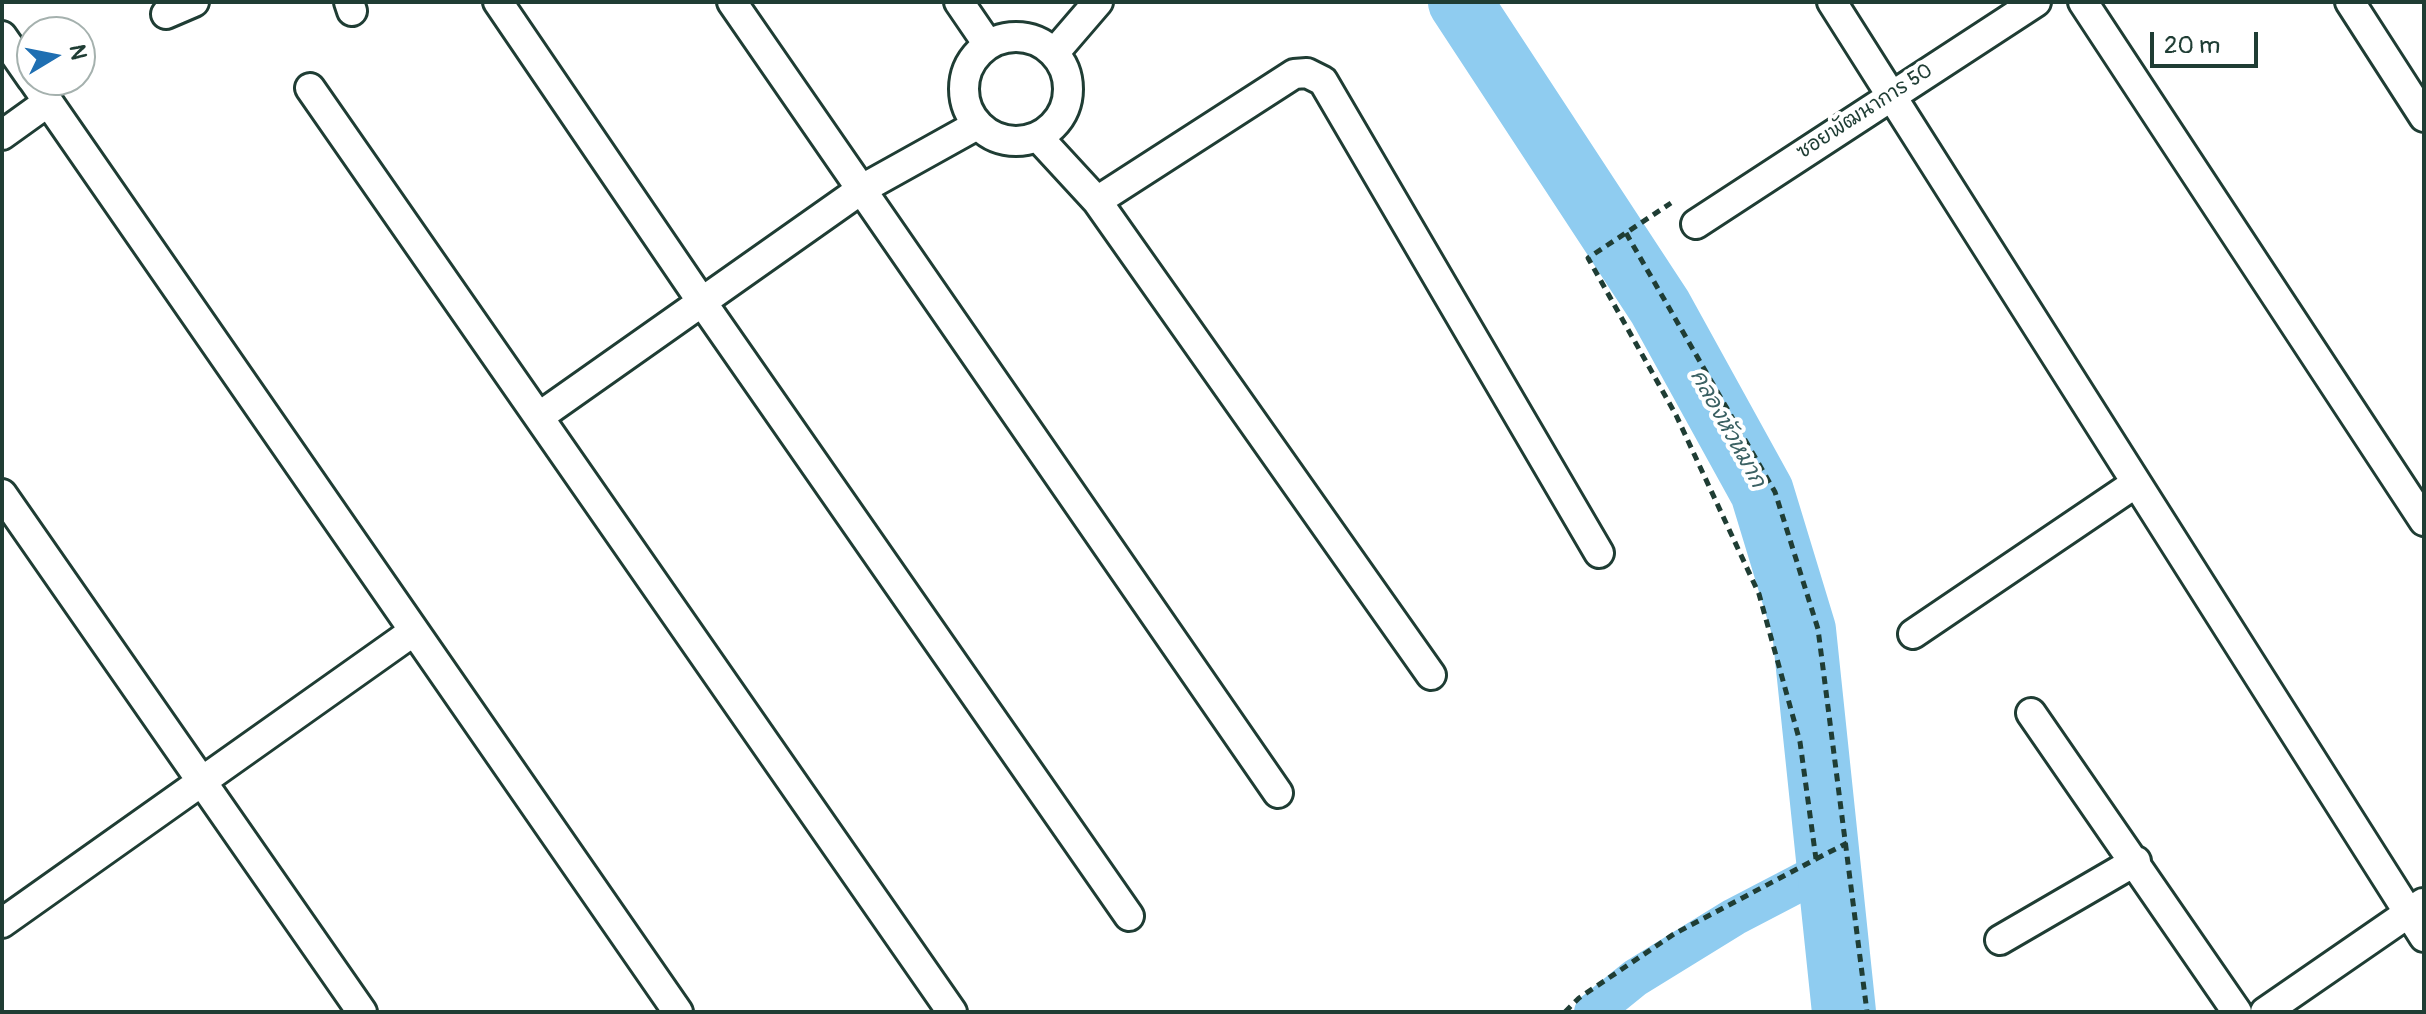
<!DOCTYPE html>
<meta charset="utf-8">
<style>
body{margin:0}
#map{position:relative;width:2426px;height:1014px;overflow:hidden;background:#fff;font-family:Pangolin,sans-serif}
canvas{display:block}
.frame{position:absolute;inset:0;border:4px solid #1f3d34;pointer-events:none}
.north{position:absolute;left:16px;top:16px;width:80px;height:80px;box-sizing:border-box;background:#fff;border:2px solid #a5b1ae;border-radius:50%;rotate:80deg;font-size:22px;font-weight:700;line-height:32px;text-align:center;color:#1f3d34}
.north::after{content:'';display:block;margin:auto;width:28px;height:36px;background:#1f6fb2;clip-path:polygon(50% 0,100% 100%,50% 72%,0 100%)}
.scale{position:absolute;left:2150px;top:32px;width:108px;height:36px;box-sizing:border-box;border:4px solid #1f3d34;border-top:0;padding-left:10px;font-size:24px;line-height:28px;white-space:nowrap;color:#1f3d34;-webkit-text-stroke:6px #fff;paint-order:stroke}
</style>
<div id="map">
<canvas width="2426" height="1014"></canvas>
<div class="frame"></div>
<div class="north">N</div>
<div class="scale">20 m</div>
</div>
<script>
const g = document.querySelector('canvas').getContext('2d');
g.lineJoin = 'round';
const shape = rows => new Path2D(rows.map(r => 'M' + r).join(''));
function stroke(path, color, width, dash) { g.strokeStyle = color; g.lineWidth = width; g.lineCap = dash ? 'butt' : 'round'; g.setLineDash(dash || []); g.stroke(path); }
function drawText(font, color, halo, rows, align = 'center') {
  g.font = font + ' Pangolin,"Playpen Sans Thai",sans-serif'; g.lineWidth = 8; g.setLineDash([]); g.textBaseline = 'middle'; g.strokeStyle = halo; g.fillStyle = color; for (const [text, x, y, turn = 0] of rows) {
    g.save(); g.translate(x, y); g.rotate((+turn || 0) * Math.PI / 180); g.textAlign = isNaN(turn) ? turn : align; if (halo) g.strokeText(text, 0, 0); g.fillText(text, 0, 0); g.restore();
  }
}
stroke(shape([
 [1593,1012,1635,978,1734,917,1828,868]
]), '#8fccf0', 38);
stroke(shape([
 [1460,2,1660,307,1762,492,1804,630,1844,1012]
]), '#8fccf0', 64);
const street = shape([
 [349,2,352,11],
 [498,2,702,302,1129,916],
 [732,2,1278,793],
 [959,2,987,43],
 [1832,2,2424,937],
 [2083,2,2424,521],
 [2350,2,2424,117],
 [166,14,194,2],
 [2,36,32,79],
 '964 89a52 52 0 1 1 104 0a52 52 0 1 1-104 0Z',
 [1055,52,1098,2],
 [33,80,678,1012],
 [310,88,952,1012],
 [2,135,48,102],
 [1038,137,1097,201,1431,675],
 [1097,201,1294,74,1307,73,1323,81,1599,553],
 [1696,224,2036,2],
 [540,416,862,189,977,125],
 [2,494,362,1012],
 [1913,634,2136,483],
 [2031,713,2237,1012],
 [2,923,414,631],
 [2000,940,2136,861],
 [2265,1012,2423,903]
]);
stroke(street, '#1f3d34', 34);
stroke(shape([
 [1626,233,1775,492,1818,629,1867,1012],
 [1816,859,1847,843],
 [1565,1012,1579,998,1674,934,1816,859,1800,742,1759,594,1676,415,1588,258,1671,203]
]), '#1f3d34', 5, [8, 6]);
stroke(street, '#fff', 28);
drawText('20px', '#1f3d34', '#fff', [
 ["ซอยพัฒนาการ 50",1865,112,-33]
]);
drawText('italic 22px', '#3b6163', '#fff', [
 ["คลองหัวหมาก",1727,429,61]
]);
</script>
